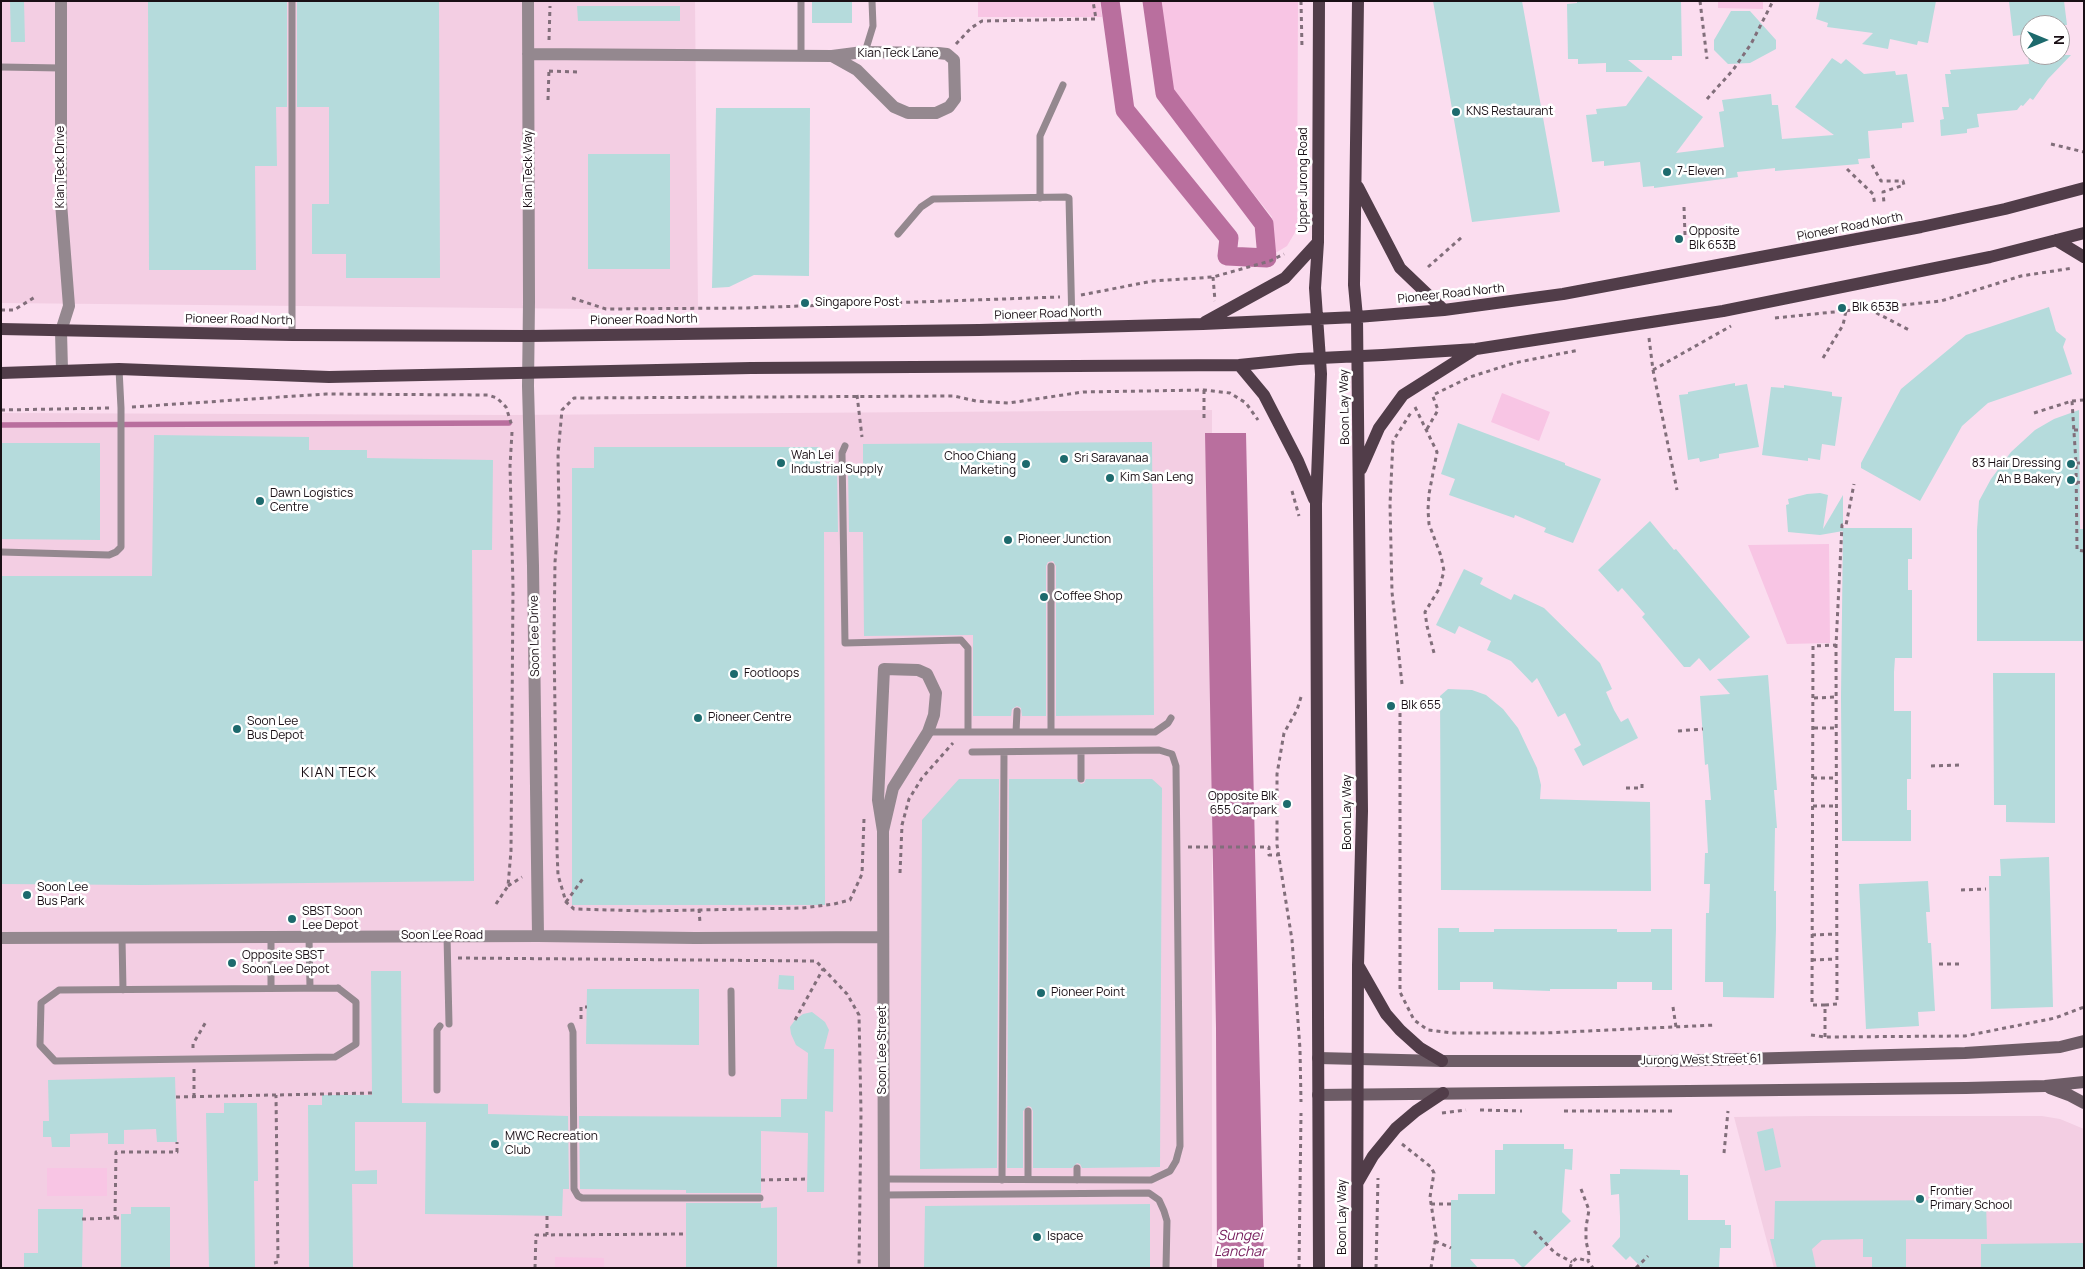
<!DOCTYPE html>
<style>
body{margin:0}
#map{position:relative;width:2085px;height:1269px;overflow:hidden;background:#fbddef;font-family:Manrope,sans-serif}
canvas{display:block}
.frame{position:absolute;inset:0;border:2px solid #190f15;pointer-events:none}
.north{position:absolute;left:2020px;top:15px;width:50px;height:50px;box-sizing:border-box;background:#fff;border:1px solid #a39fa1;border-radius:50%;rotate:90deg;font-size:14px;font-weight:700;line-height:20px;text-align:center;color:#190f15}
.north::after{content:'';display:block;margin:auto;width:18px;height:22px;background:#1d6a6d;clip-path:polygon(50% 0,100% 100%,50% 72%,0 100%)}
</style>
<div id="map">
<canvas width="2085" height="1269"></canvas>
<div class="frame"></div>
<div class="north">N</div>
</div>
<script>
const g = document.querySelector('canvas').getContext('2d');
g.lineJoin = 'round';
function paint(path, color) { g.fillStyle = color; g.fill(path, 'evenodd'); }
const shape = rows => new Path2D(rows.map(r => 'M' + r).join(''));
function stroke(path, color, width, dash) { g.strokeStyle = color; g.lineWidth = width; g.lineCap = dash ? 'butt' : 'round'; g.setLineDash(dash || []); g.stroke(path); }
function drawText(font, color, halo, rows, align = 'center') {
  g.font = font + ' Manrope,sans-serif'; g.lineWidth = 5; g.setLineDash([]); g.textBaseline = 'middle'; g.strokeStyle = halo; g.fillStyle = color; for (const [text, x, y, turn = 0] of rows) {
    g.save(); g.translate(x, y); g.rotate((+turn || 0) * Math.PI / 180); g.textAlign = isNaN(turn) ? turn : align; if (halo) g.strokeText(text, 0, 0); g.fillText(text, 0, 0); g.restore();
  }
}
paint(shape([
 [1,1,695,1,698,310,1,303],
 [1212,410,1212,1268,1,1268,1,413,510,415],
 [1811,1116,2042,1116,2060,1119,2084,1129,2084,1268,1774,1268,1734,1117]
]), '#f3cee3');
paint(shape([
 [978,1,1100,1,1102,17,978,17],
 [1159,1,1298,1,1297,229,1287,246,1269,257,1272,217,1172,91],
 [1718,1,1763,1,1763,9,1718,8],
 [1502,393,1550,412,1539,441,1491,422],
 [1829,544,1830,643,1787,644,1748,545],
 [47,1168,107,1168,107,1196,47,1196],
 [555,1257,604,1258,604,1268,555,1268]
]), '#f8c5e4');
paint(shape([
 [1205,433,1246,433,1264,1268,1217,1268,1216,1028]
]), '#b96f9e');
stroke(shape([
 [1,425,509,423]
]), '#b96f9e', 5.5);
stroke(shape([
 [1110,1,1125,110,1229,238,1227,256,1267,258,1264,224,1165,93,1152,1]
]), '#b96f9e', 19);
paint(shape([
 [10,1,24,1,25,42,11,42],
 [148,1,287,2,287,107,276,107,277,166,255,166,256,270,149,270],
 [330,1,439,1,440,278,346,278,346,254,312,254,312,204,329,204,329,107,297,107,297,2],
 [812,1,852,1,852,23,812,23],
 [1433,1,1522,1,1560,212,1472,222],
 [1577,1,1681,1,1682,56,1672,56,1672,60,1628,60,1643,72,1606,72,1606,63,1578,64,1578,59,1568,59,1567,4,1577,3],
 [1820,1,1936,1,1928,43,1918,41,1917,45,1890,39,1888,49,1862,44,1873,33,1827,27,1828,23,1816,19],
 [2009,1,2064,1,2067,25,2030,25,2030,34,2013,36],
 [577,6,680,6,680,21,578,21],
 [1731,11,1750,11,1776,40,1776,49,1750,63,1728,64,1714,50,1714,40],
 [2028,55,2071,55,2048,79,2033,100,2030,98,2023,106,2021,105,2017,110,1977,114,1979,127,1967,129,1967,133,1941,136,1940,120,1944,119,1942,107,1949,107,1945,74,1951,74,1950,70,2029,64],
 [1832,58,1841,64,1846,59,1864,74,1895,71,1896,75,1907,74,1914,122,1902,123,1902,128,1868,131,1870,158,1858,159,1859,164,1775,171,1775,168,1766,169,1737,172,1738,177,1654,188,1654,186,1643,187,1640,162,1604,166,1604,161,1592,162,1586,115,1597,114,1596,109,1626,106,1648,76,1703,117,1676,153,1724,147,1719,112,1724,111,1722,100,1771,94,1772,105,1778,105,1782,139,1834,135,1795,107],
 [716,108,810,108,809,276,754,275,729,287,712,288],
 [588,154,670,154,670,269,588,269],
 [2049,307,2056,331,2066,339,2063,347,2072,374,1988,403,1962,426,1920,501,1861,468,1861,463,1901,389,1966,335],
 [1735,383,1735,386,1747,384,1759,447,1719,454,1719,458,1700,462,1699,458,1688,460,1679,395,1688,394,1688,392],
 [1784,385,1832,392,1832,396,1842,397,1835,446,1822,444,1820,460,1808,458,1808,461,1762,455,1771,387,1784,388],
 [2079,410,2080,529,2084,529,2084,641,1977,641,1977,530,1979,501,1991,479,2011,452,2035,430,2054,419],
 [1458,423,1565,463,1565,465,1601,479,1573,543,1544,532,1546,528,1515,515,1514,518,1449,495,1455,479,1441,474],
 [154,435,309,437,309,450,367,450,367,458,493,460,492,550,472,550,474,881,142,885,1,884,1,576,152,576],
 [1152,442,1154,715,1056,716,1056,566,1053,561,1048,562,1046,566,1046,716,1022,716,1021,708,1017,706,1012,709,1011,716,973,716,973,635,864,636,863,532,849,532,848,468,863,468,863,444],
 [1,443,100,443,100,540,1,539],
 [594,447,820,447,820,468,837,468,838,532,824,532,825,905,572,905,572,468,594,468],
 [1820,493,1828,495,1823,529,1843,495,1843,531,1820,535,1788,532,1786,505,1789,504,1788,499,1807,494],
 [1650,521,1674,550,1676,549,1750,637,1710,671,1699,658,1690,667,1684,667,1642,617,1645,614,1622,588,1618,592,1598,570],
 [1843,528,1912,528,1912,559,1908,559,1908,590,1912,590,1912,658,1895,658,1894,672,1894,711,1911,711,1911,779,1907,779,1907,810,1911,810,1911,841,1842,841,1841,697],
 [1464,569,1483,578,1480,584,1511,600,1514,594,1544,608,1600,663,1612,689,1606,692,1614,710,1621,722,1628,718,1638,738,1583,766,1574,749,1581,745,1565,713,1558,717,1537,678,1532,683,1511,661,1487,650,1491,641,1459,626,1455,634,1436,625],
 [1993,673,2055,673,2055,823,2006,822,2006,805,1994,805],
 [1768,675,1777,790,1774,790,1777,828,1775,828,1774,891,1776,891,1776,929,1774,998,1723,997,1723,982,1705,982,1706,913,1709,913,1710,884,1704,884,1705,853,1708,853,1705,800,1711,800,1708,764,1705,765,1700,696,1730,694,1717,679],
 [1448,689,1472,690,1486,695,1503,709,1518,728,1537,768,1541,785,1540,799,1650,802,1651,891,1441,890,1440,696],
 [959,779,999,779,997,1168,920,1169,922,820],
 [1009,779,1076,779,1081,784,1084,783,1086,779,1152,779,1162,788,1160,1167,1082,1168,1080,1164,1077,1163,1072,1168,1033,1168,1033,1111,1031,1107,1028,1106,1023,1111,1023,1168,1007,1168],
 [2049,857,2053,1007,1991,1009,1989,876,2001,876,2000,859],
 [1928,881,1930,912,1926,912,1928,943,1931,943,1935,1011,1918,1012,1919,1026,1866,1029,1859,884],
 [1438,928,1459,928,1459,932,1494,932,1494,929,1617,929,1617,932,1651,932,1651,929,1672,929,1672,990,1652,990,1652,982,1617,982,1617,989,1550,989,1550,991,1493,989,1493,982,1460,982,1460,990,1438,990],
 [371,971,401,971,402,1103,488,1104,488,1114,568,1116,569,1189,563,1189,562,1216,425,1214,426,1122,355,1122,355,1171,377,1170,377,1184,352,1184,353,1268,309,1268,308,1105,322,1105,322,1095,372,1095],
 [779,975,794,976,794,990,778,989],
 [587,989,699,989,699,1045,586,1044],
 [812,1012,825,1022,829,1030,824,1049,834,1049,833,1112,825,1111,824,1192,807,1192,808,1133,761,1131,761,1193,686,1193,686,1190,580,1189,579,1116,781,1117,781,1099,807,1099,808,1053,796,1045,791,1034,790,1027,795,1020,803,1014],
 [175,1077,177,1142,157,1142,156,1129,124,1130,124,1144,108,1144,108,1133,70,1134,70,1147,52,1147,51,1137,43,1137,43,1121,49,1121,48,1080],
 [224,1103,257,1103,258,1181,254,1181,255,1268,209,1268,206,1113,224,1113],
 [1773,1128,1781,1167,1765,1171,1757,1132],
 [1503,1144,1564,1144,1564,1149,1573,1149,1572,1170,1565,1169,1562,1212,1571,1221,1523,1268,1514,1259,1470,1259,1478,1268,1451,1268,1451,1200,1458,1200,1458,1194,1495,1194,1495,1150,1503,1150],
 [1620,1169,1680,1170,1680,1175,1688,1175,1688,1220,1725,1220,1725,1225,1731,1225,1731,1248,1720,1248,1719,1268,1642,1268,1630,1256,1626,1260,1612,1246,1620,1237,1620,1217,1619,1194,1611,1195,1610,1174,1620,1174],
 [1986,1200,1987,1239,1906,1239,1906,1268,1872,1268,1872,1257,1863,1257,1863,1239,1822,1240,1812,1249,1816,1268,1777,1268,1770,1239,1774,1239,1775,1201],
 [686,1203,761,1203,761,1208,777,1207,777,1268,686,1268],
 [1150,1204,1150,1268,924,1268,925,1206],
 [131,1207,170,1207,170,1268,121,1268,121,1214,131,1214],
 [38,1209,83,1209,82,1268,24,1268,24,1253,38,1253],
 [2084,1243,2084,1268,1981,1268,1981,1244]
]), '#b5dbdc');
stroke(shape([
 [1301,1,1302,48],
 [1700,1,1707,59],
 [549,40,550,6],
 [956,44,971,28,982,21,1096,19,1093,1],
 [549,71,577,72],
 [1707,99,1733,70,1751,44,1773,1],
 [548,100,549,69],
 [2051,144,2084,152],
 [1872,165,1881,181,1903,181,1904,185,1883,192,1884,203],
 [1847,169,1873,194,1875,205],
 [1684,207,1685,235],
 [1428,267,1462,237],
 [1213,277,1215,301],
 [1081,295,1153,281,1213,277,1270,261,1284,254],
 [572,298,606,309,744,308,1060,297],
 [1869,309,1911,331],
 [1,310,14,310,35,297],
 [1775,318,1941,301,2021,276,2073,268],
 [1649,338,1653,370,1677,490],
 [1823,358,1843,325,1846,311],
 [1653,370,1731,326],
 [1204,390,1204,419],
 [1435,394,1470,377,1514,363,1579,350],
 [857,395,862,437],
 [2072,401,2084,400],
 [132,407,326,394,488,395,497,398,506,407,512,426],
 [1415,407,1437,452,1429,494,1428,510,1429,524,1441,556,1444,571,1439,589,1425,612,1427,626,1434,653],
 [1,410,111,408],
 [2034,413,2072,401,2076,463,2077,550,2084,551],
 [1427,429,1438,410,1432,394],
 [2074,430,2081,430],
 [2076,463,2084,463],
 [2076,482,2084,483],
 [1292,491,1299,516],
 [1402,684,1392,592,1390,504,1393,441,1412,411],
 [1301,697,1297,710,1284,733,1277,774,1277,845,1292,940,1300,1049,1301,1102],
 [1814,698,1836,697],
 [1400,713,1400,992,1414,1020,1428,1030,1452,1033,1545,1033,1716,1025],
 [1814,728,1836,728],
 [1678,731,1703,729],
 [1931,766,1960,765],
 [1813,778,1836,778],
 [1626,788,1642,788,1642,780],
 [1813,806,1836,806],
 [864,819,862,874,850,900,834,904,802,908,647,911,574,909,566,902,558,875,557,850,554,640,555,562,559,517,558,454,562,410,574,398,954,396,976,401,1009,403,1083,392,1204,390,1230,393,1246,403,1258,420],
 [1188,847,1269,847,1269,855,1278,855],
 [900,873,902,825,909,799,922,778,953,743],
 [508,886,522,877],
 [1961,890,1986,889],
 [566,902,584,877],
 [496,904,508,886,511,851,513,587,510,466,512,432],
 [699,909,700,923],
 [1812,935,1836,934],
 [458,958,816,961,847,994,859,1015,861,1113,859,1268],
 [1812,960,1836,959],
 [1939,964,1963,964],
 [1825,1005,1837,1004,1836,645,1842,525,1846,525,1854,484],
 [1673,1007,1676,1027],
 [581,1019,581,1007,587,1007],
 [795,1020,823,969],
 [1811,1035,1825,1037,1965,1036,2055,1018,2084,1007],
 [1825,1037,1825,1005,1812,1005,1813,646,1836,645],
 [193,1048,193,1044,207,1020],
 [194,1069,194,1097],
 [176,1097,372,1093],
 [1480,1110,1522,1111],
 [1564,1111,1674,1111],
 [1442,1113,1466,1110],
 [1402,1144,1431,1167,1434,1173,1430,1197,1436,1236,1431,1268],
 [1724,1153,1728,1111],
 [761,1180,807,1179],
 [1581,1189,1589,1210,1586,1227,1586,1241,1589,1254,1588,1261,1593,1268],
 [1431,1204,1452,1204],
 [547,1216,547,1235],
 [115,1218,121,1218],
 [82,1219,115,1218,116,1152,177,1152,177,1142],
 [1534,1231,1555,1253,1572,1262],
 [1435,1241,1451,1248],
 [274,1263,278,1262,276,1095],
 [535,1268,536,1235,686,1234],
 [1299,1268,1301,1113],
 [1376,1268,1378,1178],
 [1570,1268,1572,1262,1577,1258,1588,1261],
 [1636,1268,1648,1256]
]), '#816e7a', 3, [4, 4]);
stroke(shape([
 [292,1,292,335],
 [865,52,873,26,872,1],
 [801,56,801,1],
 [1,67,61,68],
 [1040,198,1040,136,1063,85],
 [898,234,921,207,933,199,1066,197,1069,198,1072,327],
 [845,446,842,453,845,643,961,640,968,648,968,732],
 [1,552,109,555,116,552,121,547,121,408,119,369],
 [928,732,1155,732,1168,723,1171,718],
 [1016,732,1017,711],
 [1051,732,1051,566],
 [1081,751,1081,779],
 [447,936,449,1024],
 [309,937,310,988],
 [122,938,123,990],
 [271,988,271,937],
 [338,988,356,1002,356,1044,335,1057,55,1061,40,1045,41,1003,59,990,338,988],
 [731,991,732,1073],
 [571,1026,573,1032,574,1189,578,1196,582,1198,760,1198],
 [437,1090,437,1030,440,1026],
 [1028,1111,1028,1179],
 [1077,1168,1077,1180],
 [884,1179,1151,1180,1170,1171,1176,1161,1180,1146,1176,766,1172,754,1159,750,972,752],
 [1002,1180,1004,752],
 [884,1195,1149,1193,1159,1200,1164,1211,1167,1221,1166,1268]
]), '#94888f', 7);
stroke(shape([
 [61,1,61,203,69,306,61,331,62,370],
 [528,1,529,302,528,386,533,566,538,936],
 [528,54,832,56,863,52,938,53,947,54,954,60,955,99,949,107,936,113,908,113,894,107,857,70,832,56],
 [883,831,893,788,928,732,934,715,936,693,927,674,918,670,884,669,878,800,883,831,884,1268],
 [1,938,538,936,695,938,883,937]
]), '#94888f', 12);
stroke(shape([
 [1318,1058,1442,1061,1668,1061,1965,1053,2060,1047,2084,1041],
 [2050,1088,2069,1095,2084,1103],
 [1318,1095,1966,1088,2045,1086,2084,1082]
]), '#6d5c66', 12);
stroke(shape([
 [1319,1,1318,242,1315,288,1321,374,1316,504,1319,1268],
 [1358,187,1400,268,1444,310],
 [2056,240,2084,257],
 [1205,322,1285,278,1318,242],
 [1,329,292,335,529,336,979,330,1203,324,1357,317,1444,310,1563,294,1921,227,2005,209,2084,188],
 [1239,365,1264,395,1298,461,1314,499],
 [1,373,119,369,329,377,751,368,1239,365,1299,359,1383,355,1476,349,1723,311,1990,257,2084,233],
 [1361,469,1379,428,1403,395,1474,350],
 [1358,965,1386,1014,1400,1030,1420,1048,1442,1061],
 [1358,1182,1373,1156,1396,1128,1416,1111,1443,1093],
 [1357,1268,1358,965,1362,811,1357,317,1354,285,1358,1]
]), '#513d49', 12);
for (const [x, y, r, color] of [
 [1456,112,5,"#1d6a6d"],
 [1667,172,5,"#1d6a6d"],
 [1679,239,5,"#1d6a6d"],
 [805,303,5,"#1d6a6d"],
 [1842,308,5,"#1d6a6d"],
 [1064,459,5,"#1d6a6d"],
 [781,463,5,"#1d6a6d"],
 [1026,464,5,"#1d6a6d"],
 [2071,464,5,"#1d6a6d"],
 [1110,478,5,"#1d6a6d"],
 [2071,480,5,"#1d6a6d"],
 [260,501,5,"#1d6a6d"],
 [1008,540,5,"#1d6a6d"],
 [1044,597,5,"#1d6a6d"],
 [734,674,5,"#1d6a6d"],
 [1391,706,5,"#1d6a6d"],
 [698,718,5,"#1d6a6d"],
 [237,729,5,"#1d6a6d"],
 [1287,804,5,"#1d6a6d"],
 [27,895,5,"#1d6a6d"],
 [292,919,5,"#1d6a6d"],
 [232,963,5,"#1d6a6d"],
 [1041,993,5,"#1d6a6d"],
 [495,1144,5,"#1d6a6d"],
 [1920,1199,5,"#1d6a6d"],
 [1037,1237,5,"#1d6a6d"]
]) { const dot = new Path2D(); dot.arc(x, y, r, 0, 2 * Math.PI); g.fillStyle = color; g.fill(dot); stroke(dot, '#fff', 2); }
drawText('12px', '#190f15', '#fff', [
 ["Kian Teck Lane",898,54],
 ["Kian Teck Drive",61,167,-90],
 ["Kian Teck Way",529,169,-90],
 ["Upper Jurong Road",1304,180,-90],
 ["Pioneer Road North",1850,227,-11],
 ["Pioneer Road North",1451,294,-6],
 ["Pioneer Road North",1048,314,-2],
 ["Pioneer Road North",239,320,1],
 ["Pioneer Road North",644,320,-1],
 ["Boon Lay Way",1345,407,-91],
 ["Soon Lee Drive",535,636,-91],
 ["Boon Lay Way",1348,812,-90],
 ["Soon Lee Road",442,936],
 ["Soon Lee Street",883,1050,-90],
 ["Jurong West Street 61",1701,1060,-1],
 ["Boon Lay Way",1343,1217,-90]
]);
drawText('12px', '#190f15', '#fff', [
 ["KNS Restaurant",1466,112],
 ["7-Eleven",1677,172],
 ["Opposite",1689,232],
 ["Blk 653B",1689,246],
 ["Singapore Post",815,303],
 ["Blk 653B",1852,308],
 ["Wah Lei",791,456],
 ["Industrial Supply",791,470],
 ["Choo Chiang",1016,457,"right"],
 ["Marketing",1016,471,"right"],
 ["Sri Saravanaa",1074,459],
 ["83 Hair Dressing",2061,464,"right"],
 ["Kim San Leng",1120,478],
 ["Ah B Bakery",2061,480,"right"],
 ["Dawn Logistics",270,494],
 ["Centre",270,508],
 ["Pioneer Junction",1018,540],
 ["Coffee Shop",1054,597],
 ["Footloops",744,674],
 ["Blk 655",1401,706],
 ["Pioneer Centre",708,718],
 ["Soon Lee",247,722],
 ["Bus Depot",247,736],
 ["Opposite Blk",1277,797,"right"],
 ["655 Carpark",1277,811,"right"],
 ["Soon Lee",37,888],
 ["Bus Park",37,902],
 ["SBST Soon",302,912],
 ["Lee Depot",302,926],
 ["Opposite SBST",242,956],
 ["Soon Lee Depot",242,970],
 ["Pioneer Point",1051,993],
 ["MWC Recreation",505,1137],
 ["Club",505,1151],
 ["Frontier",1930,1192],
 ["Primary School",1930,1206],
 ["Ispace",1047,1237]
], 'left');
g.letterSpacing = '1px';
drawText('14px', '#190f15', '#fff', [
 ["KIAN TECK",339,773]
]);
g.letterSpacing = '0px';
drawText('italic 14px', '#751b5b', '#fff', [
 ["Sungei",1240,1236],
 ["Lanchar",1240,1252]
]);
</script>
